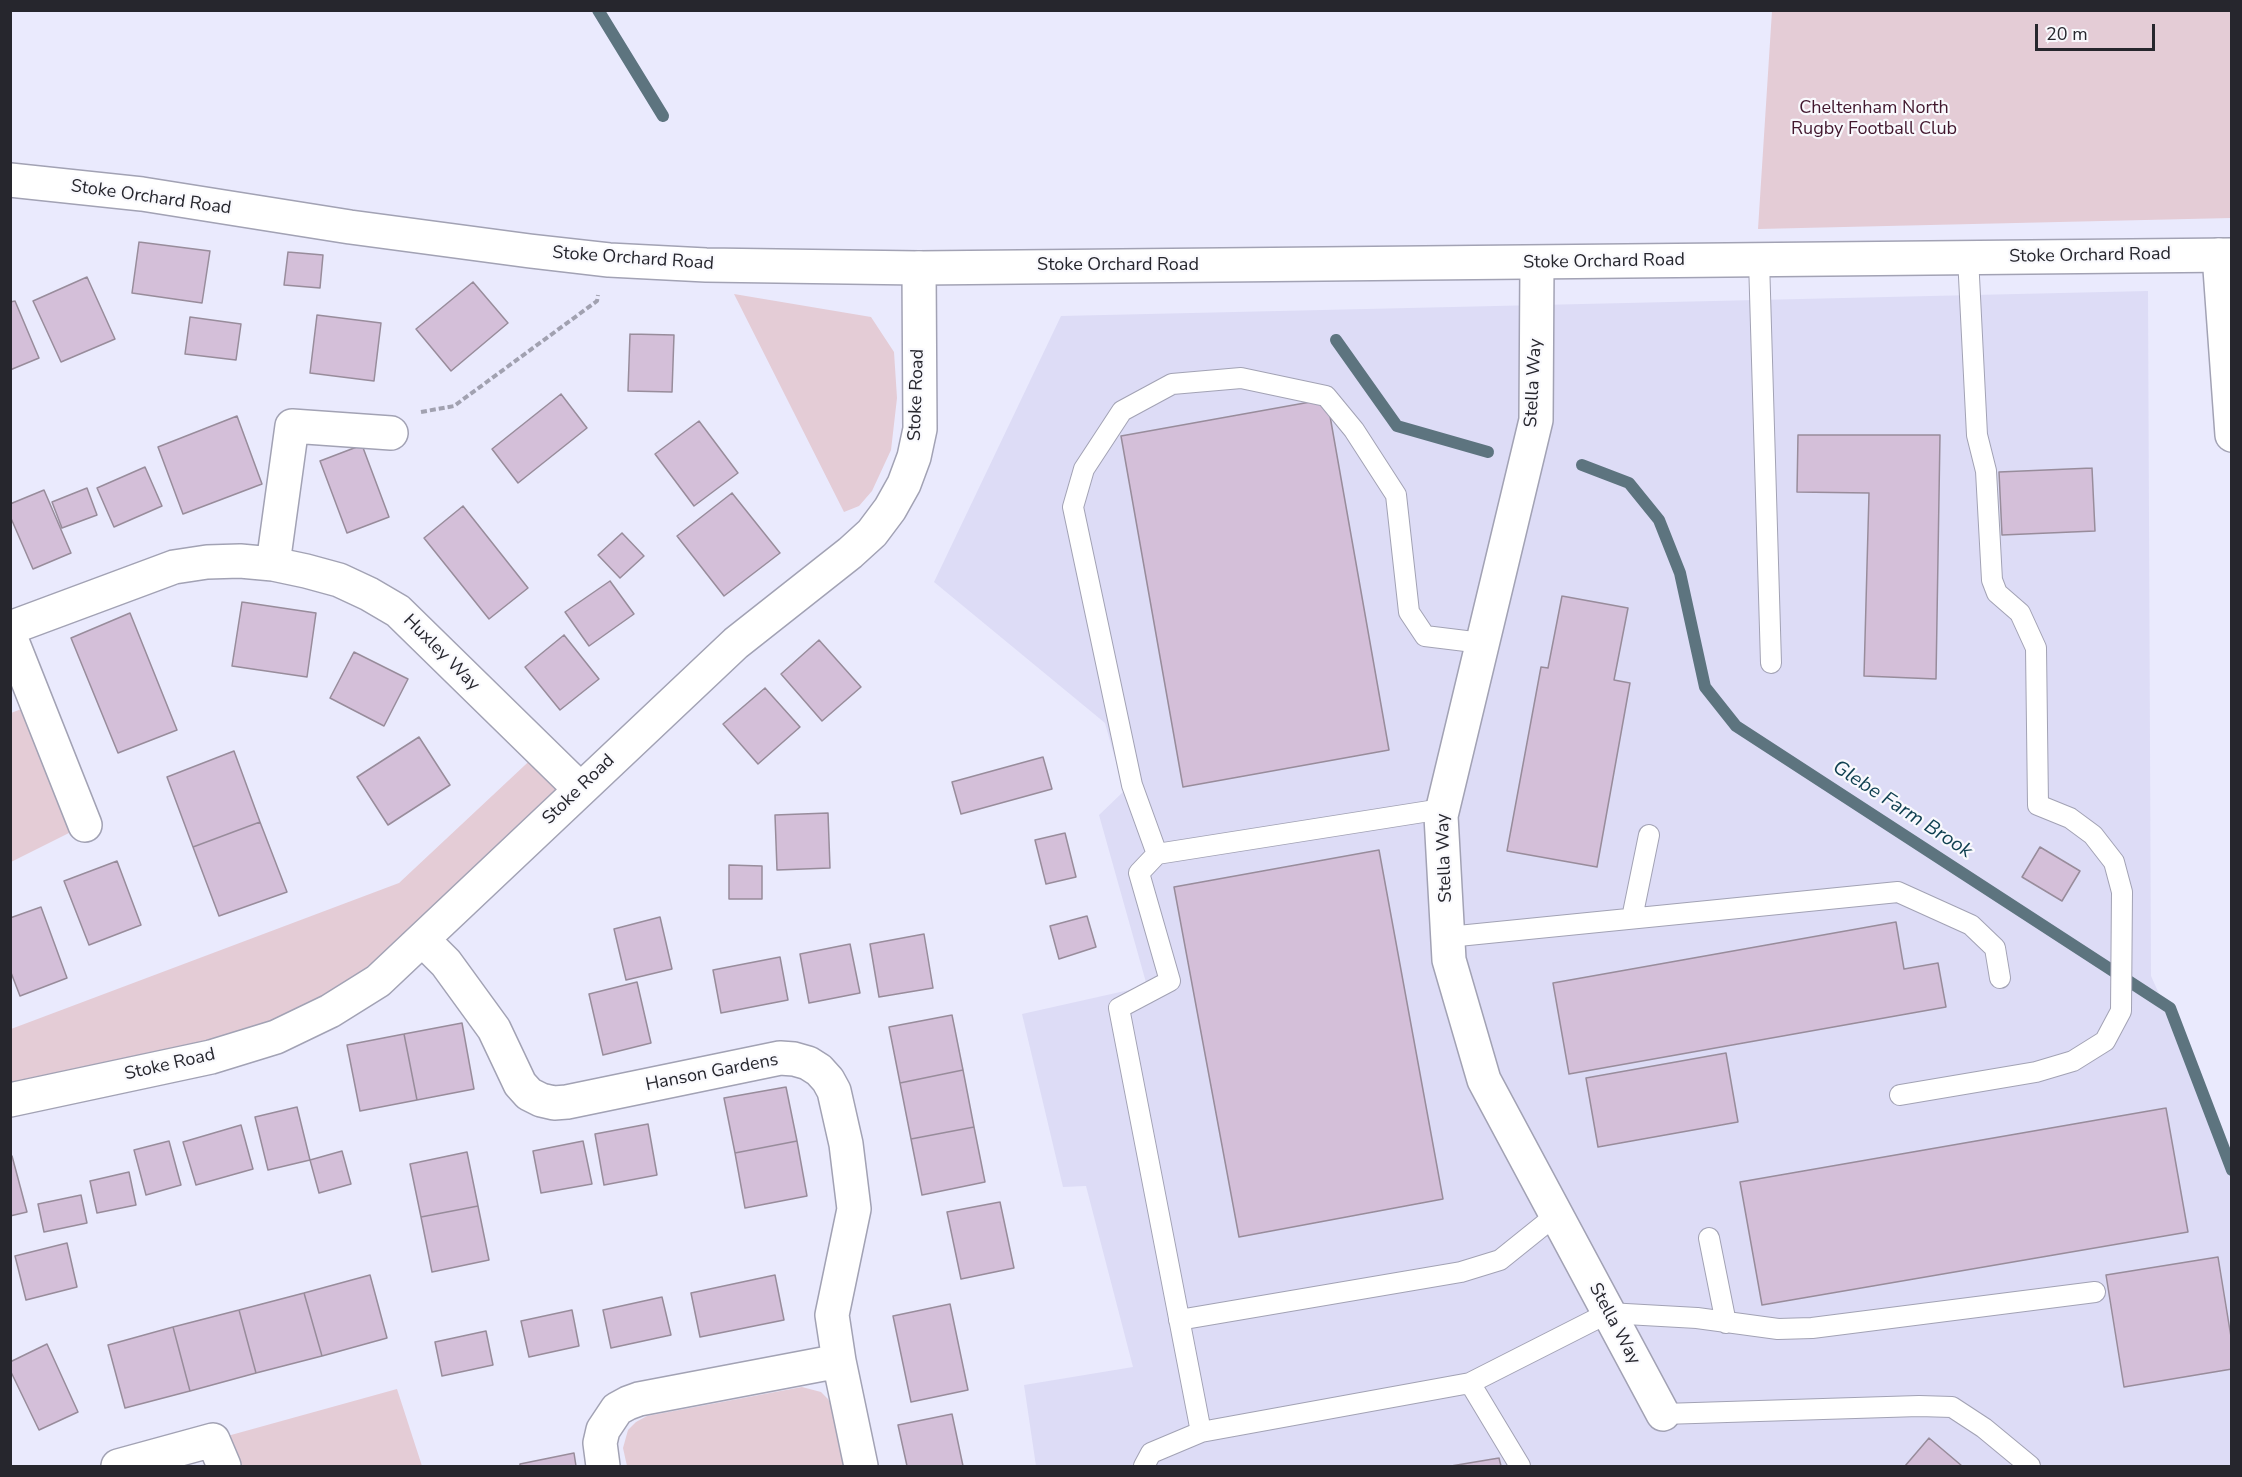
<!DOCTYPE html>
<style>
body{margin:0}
#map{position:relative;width:2242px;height:1477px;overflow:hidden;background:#eaeafd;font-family:"Nunito Sans",sans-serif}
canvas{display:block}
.frame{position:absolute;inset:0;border:12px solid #26262d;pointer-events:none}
.scale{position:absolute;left:2035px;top:24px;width:120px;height:27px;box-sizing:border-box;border:3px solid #26262d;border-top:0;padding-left:8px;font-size:18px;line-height:21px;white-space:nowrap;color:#26262d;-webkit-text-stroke:4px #f9f9fd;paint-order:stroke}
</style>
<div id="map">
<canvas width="2242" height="1477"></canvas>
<div class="frame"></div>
<div class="scale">20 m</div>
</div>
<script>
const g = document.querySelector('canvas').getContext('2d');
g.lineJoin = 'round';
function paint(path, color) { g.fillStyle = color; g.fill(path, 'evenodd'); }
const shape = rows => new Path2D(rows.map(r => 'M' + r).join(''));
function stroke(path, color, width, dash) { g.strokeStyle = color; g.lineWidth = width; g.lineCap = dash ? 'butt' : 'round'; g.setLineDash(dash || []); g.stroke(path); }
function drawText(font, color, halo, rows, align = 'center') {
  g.font = font + ' "Nunito Sans",sans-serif'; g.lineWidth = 4.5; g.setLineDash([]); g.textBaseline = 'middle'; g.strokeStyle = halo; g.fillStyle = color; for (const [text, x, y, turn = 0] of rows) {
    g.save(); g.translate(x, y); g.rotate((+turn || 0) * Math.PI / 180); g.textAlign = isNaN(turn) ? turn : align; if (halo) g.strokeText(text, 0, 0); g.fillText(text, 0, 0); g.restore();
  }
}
paint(shape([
 [2148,291,2151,976,2231,1154,2231,1466,1036,1466,1024,1385,1133,1367,1086,1186,1063,1187,1022,1014,1147,986,1099,815,1124,791,1105,723,934,582,1061,316]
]), '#dddcf6');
paint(shape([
 [1772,11,2231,11,2231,218,1758,229],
 [734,294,871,317,894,352,897,398,891,450,872,491,859,506,844,512],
 [37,703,85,825,11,862,11,713],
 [540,751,580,789,330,1011,11,1100,11,1029,399,883],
 [802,1387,821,1392,828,1399,833,1409,845,1466,627,1466,623,1448,628,1430,636,1422,647,1416],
 [397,1389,422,1466,224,1466,213,1440]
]), '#e4ccd6');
stroke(shape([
 [598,10,663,116],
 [1336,340,1397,426,1488,452],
 [1582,465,1629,483,1659,520,1680,573,1705,687,1736,726,2170,1008,2232,1170]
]), '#5d747f', 12);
const building = shape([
 [139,242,210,251,202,303,132,293,139,242],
 [288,252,323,255,320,288,284,285,288,252],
 [87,277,115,339,61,362,33,301,87,277],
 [473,282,508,323,451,371,416,329,473,282],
 [15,301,39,358,10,370,10,302,15,301],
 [317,315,381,323,374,381,310,373,317,315],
 [190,317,241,324,236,360,185,354,190,317],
 [630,334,674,335,672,392,628,391,630,334],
 [561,394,587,428,518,483,492,449,561,394],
 [1327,399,1389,750,1183,787,1121,436,1327,399],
 [237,416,262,484,183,514,158,447,237,416],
 [699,421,738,473,694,506,655,454,699,421],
 [1798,435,1940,435,1936,679,1864,676,1869,493,1797,492,1798,435],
 [362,445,389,517,347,533,320,461,362,445],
 [145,467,162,506,114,527,97,488,145,467],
 [2092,468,2095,531,2002,535,1999,472,2092,468],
 [87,488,97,515,62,528,52,502,87,488],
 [44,490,71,553,33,569,10,516,10,504,44,490],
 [732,493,780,553,724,596,677,536,732,493],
 [463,506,528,588,489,619,424,538,463,506],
 [622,533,644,556,620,578,598,555,622,533],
 [610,581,634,614,589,646,565,612,610,581],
 [1562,596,1628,608,1614,680,1630,683,1597,867,1507,851,1541,667,1548,668,1562,596],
 [242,602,316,613,307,677,232,666,242,602],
 [130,613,177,730,118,753,71,638,130,613],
 [564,635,599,679,560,710,525,667,564,635],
 [819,640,861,687,822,721,781,674,819,640],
 [354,652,408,679,384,726,330,698,354,652],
 [765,688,800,727,758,764,723,724,765,688],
 [419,737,450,785,388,825,357,777,419,737],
 [234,751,260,822,193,847,167,777,234,751],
 [1043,757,1052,789,961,814,952,782,1043,757],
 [828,813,830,868,777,870,775,815,828,813],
 [260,822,287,892,219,916,193,847,260,822],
 [1065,833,1076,877,1046,884,1035,840,1065,833],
 [2040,847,2080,871,2062,901,2022,877,2040,847],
 [1379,850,1443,1199,1239,1237,1174,887,1379,850],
 [117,861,141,925,89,945,64,881,117,861],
 [729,865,762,866,762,899,729,899,729,865],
 [41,907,67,978,20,996,10,970,10,918,41,907],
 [1087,916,1096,947,1059,959,1050,926,1087,916],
 [660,917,672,969,626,980,614,929,660,917],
 [1896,922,1904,969,1938,963,1946,1007,1569,1074,1553,983,1896,922],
 [924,934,933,988,879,997,870,944,924,934],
 [850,944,860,993,809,1003,800,954,850,944],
 [780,957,788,1000,721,1013,713,970,780,957],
 [637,982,651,1043,603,1055,589,994,637,982],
 [952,1015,963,1070,900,1083,889,1027,952,1015],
 [462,1023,474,1089,417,1100,404,1034,462,1023],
 [404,1034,417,1100,360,1111,347,1045,404,1034],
 [1726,1053,1738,1122,1598,1147,1586,1078,1726,1053],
 [963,1070,974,1127,911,1139,900,1083,963,1070],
 [786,1087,797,1141,735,1153,724,1098,786,1087],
 [297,1107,310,1160,268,1170,255,1117,297,1107],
 [2166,1108,2188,1232,1762,1305,1740,1182,2166,1108],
 [648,1124,657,1175,604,1185,595,1134,648,1124],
 [241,1125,253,1169,196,1185,183,1142,241,1125],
 [974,1127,985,1182,922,1195,911,1139,974,1127],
 [169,1141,181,1185,146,1195,134,1150,169,1141],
 [583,1141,592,1184,541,1193,533,1151,583,1141],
 [797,1141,807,1196,745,1208,735,1153,797,1141],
 [342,1151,351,1184,319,1193,310,1160,342,1151],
 [467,1152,478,1206,421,1217,410,1164,467,1152],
 [12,1156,27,1212,10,1216,10,1157,12,1156],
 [129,1172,136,1205,97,1213,90,1181,129,1172],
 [81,1195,87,1223,44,1232,38,1204,81,1195],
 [1000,1202,1014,1268,961,1279,947,1212,1000,1202],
 [478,1206,489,1260,432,1272,421,1217,478,1206],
 [67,1243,77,1287,26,1300,15,1256,67,1243],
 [2218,1257,2232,1343,2232,1369,2124,1387,2106,1275,2218,1257],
 [370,1275,387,1338,322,1356,304,1293,370,1275],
 [775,1275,784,1320,700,1337,691,1293,775,1275],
 [304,1293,322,1356,256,1373,239,1310,304,1293],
 [662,1297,671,1335,611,1348,603,1310,662,1297],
 [950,1304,968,1390,911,1402,893,1316,950,1304],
 [239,1310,256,1373,190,1391,173,1327,239,1310],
 [572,1310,579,1346,529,1357,521,1321,572,1310],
 [173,1327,190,1391,125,1408,108,1345,173,1327],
 [486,1331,493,1365,442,1376,435,1342,486,1331],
 [47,1344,78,1412,39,1430,10,1370,10,1362,47,1344],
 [952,1414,963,1466,907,1466,898,1425,952,1414],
 [1929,1438,1962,1466,1905,1466,1929,1438],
 [574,1453,576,1466,520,1466,520,1464,574,1453],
 [1499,1458,1501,1466,1451,1466,1499,1458]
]);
paint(building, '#d4bfd9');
stroke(building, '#988c9b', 1.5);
const service = shape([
 [1759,260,1771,663],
 [1442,809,1157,854,1139,873,1170,981,1119,1008,1201,1432,1470,1383,1608,1313,1697,1318,1778,1329,1812,1328,2095,1292],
 [1157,854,1132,785,1073,507,1084,469,1122,411,1172,384,1241,378,1326,396,1354,430,1396,495,1409,612,1425,636,1482,643],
 [1632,918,1649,835],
 [1448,937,1898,892,1971,925,1995,948,2000,978],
 [1900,1095,2036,1072,2073,1061,2105,1041,2121,1011,2122,892,2114,862,2093,835,2070,818,2038,805,2036,648,2020,613,1997,593,1992,580,1986,471,1977,435,1968,257],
 [1709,1238,1726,1323],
 [1179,1320,1461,1272,1500,1260,1556,1215],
 [1470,1383,1520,1466],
 [1663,1414,1919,1406,1952,1407,1984,1428,2030,1466],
 [1144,1466,1151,1453,1201,1432]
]);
const minor = shape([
 [2219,255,2232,435],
 [1537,263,1536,420,1441,816,1449,960,1484,1080,1663,1414],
 [273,564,292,426,391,433],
 [10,628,174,567,207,562,240,561,273,564,306,571,339,580,369,594,398,611,580,789],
 [10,636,85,825],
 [423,940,446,963,494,1029,520,1084,529,1094,541,1100,554,1103,567,1102,780,1058,794,1059,808,1063,819,1070,828,1080,834,1091,846,1144,854,1209,832,1315,839,1361,861,1466],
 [10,1100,211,1057,276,1037,330,1011,378,981,736,643,850,553,872,533,890,509,904,484,914,457,920,429,919,268],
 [118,1466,213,1440,224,1466],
 [603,1466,600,1443,603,1430,617,1409,628,1403,639,1399,839,1361]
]);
const tertiary = shape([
 [10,180,142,194,350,227,530,251,609,260,706,265,919,268,2232,255]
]);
stroke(service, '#a2a2b4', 22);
stroke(minor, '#a2a2b4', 36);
stroke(tertiary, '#a2a2b4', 36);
stroke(shape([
 [421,412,454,406,597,301,598,295]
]), '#a1a1b0', 4, [6, 3]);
stroke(service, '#fff', 20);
stroke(minor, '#fff', 33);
stroke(tertiary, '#fff', 33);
drawText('18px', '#42172e', '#f9f9fd', [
 ["Cheltenham North",1874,109],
 ["Rugby Football Club",1874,130]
]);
drawText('18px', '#26262d', '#f9f9fd', [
 ["Stoke Orchard Road",151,198,8],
 ["Stoke Orchard Road",2090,256,-1],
 ["Stoke Orchard Road",633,259,4],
 ["Stoke Orchard Road",1604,262,-1],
 ["Stoke Orchard Road",1118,266],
 ["Stella Way",1534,383,-87],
 ["Stoke Road",917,395,-88],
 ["Huxley Way",441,653,45],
 ["Stoke Road",579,790,-44],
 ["Stella Way",1445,858,-92],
 ["Stoke Road",170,1065,-13],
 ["Hanson Gardens",712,1073,-11],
 ["Stella Way",1614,1324,62]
]);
drawText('italic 20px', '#0e3f50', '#f9f9fd', [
 ["Glebe Farm Brook",1902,810,33]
]);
</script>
